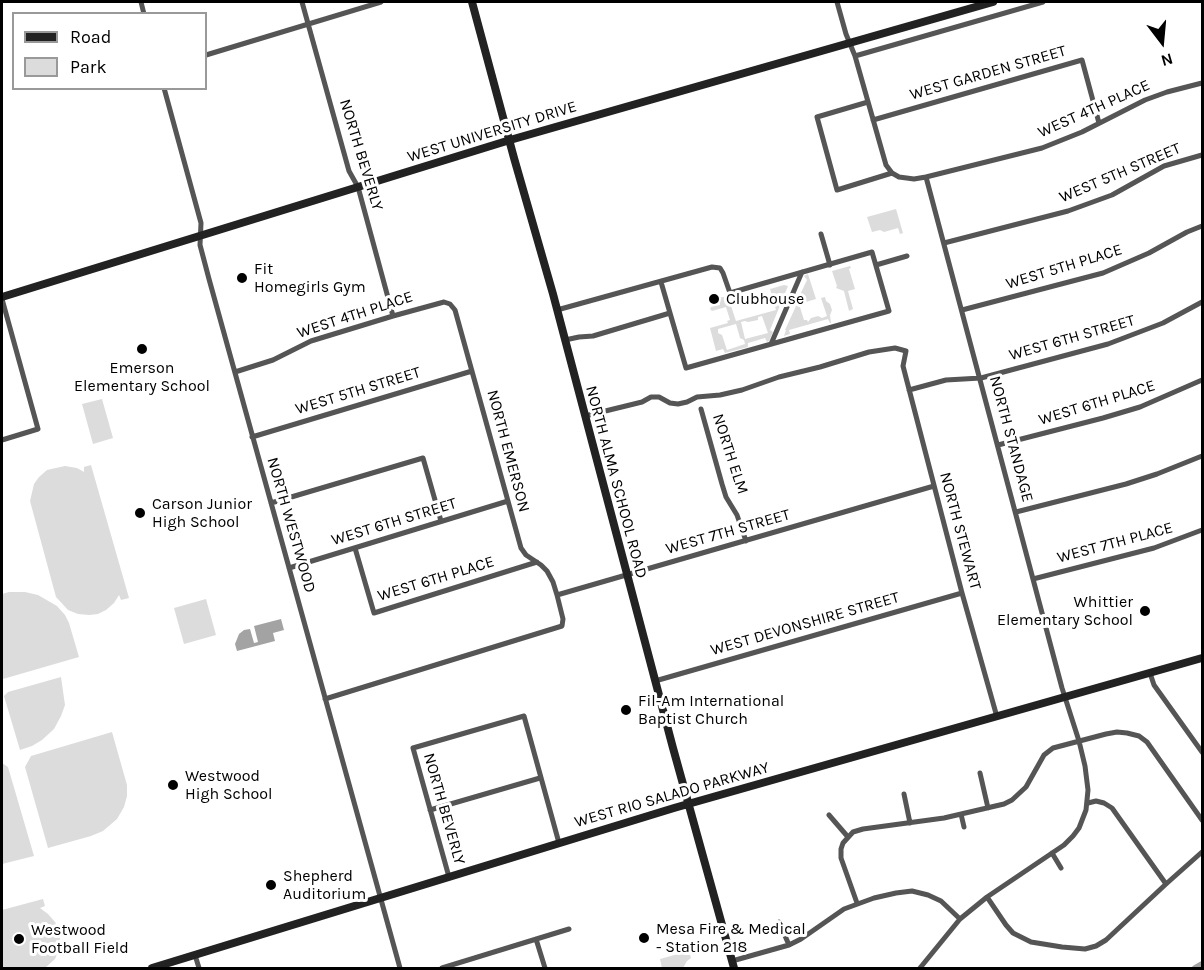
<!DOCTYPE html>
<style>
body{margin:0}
#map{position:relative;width:1204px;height:970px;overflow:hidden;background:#fff;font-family:Karla,sans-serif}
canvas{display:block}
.frame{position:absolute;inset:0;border:3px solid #000;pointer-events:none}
.legend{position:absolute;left:12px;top:12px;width:195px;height:78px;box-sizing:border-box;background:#fff;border:2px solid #999;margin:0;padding:8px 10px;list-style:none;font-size:18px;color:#000}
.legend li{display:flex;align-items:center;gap:12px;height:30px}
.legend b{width:30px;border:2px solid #999}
.north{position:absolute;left:1132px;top:12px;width:60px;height:60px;-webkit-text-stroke:4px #fff;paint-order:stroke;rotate:164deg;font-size:16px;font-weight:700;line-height:24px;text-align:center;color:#000}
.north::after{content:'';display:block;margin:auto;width:21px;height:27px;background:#000;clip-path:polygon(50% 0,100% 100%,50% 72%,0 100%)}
</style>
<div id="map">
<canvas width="1204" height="970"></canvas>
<div class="frame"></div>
<ul class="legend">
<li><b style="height:8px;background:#222"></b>Road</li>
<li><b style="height:16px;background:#dcdcdc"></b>Park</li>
</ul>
<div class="north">N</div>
</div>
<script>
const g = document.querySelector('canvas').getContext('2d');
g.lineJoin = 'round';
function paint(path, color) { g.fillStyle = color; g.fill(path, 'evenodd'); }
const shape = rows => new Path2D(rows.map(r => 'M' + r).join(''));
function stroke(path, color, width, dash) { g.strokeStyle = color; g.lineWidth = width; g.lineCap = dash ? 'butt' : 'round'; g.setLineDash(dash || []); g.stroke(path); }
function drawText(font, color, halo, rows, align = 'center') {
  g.font = font + ' Karla,sans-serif'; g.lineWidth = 6; g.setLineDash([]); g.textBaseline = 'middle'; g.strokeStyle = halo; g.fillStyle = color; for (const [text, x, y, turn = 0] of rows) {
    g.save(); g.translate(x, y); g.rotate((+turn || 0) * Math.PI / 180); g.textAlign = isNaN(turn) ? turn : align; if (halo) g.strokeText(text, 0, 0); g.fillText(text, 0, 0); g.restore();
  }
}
paint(shape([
 [896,209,903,233,900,234,898,228,884,232,880,230,872,232,867,217],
 [850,266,851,268,849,269,855,289,848,291,853,309,849,311,844,291,836,288,837,286,832,271],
 [808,274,816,299,799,304,804,320,807,320,808,322,811,318,818,316,822,318,827,316,821,298,825,297,826,301,830,304,832,310,830,315,831,323,830,323,828,319,789,330,790,334,784,336,786,330,785,330,796,306,795,303,796,301,797,301,807,280,804,276],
 [784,285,788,286,770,330,773,332,769,341,767,342,765,338,748,343,748,347,725,353,723,349,716,351,710,328,728,323,727,321,730,320,726,307,712,311,710,309,711,307,720,305,719,298,731,295,733,302,730,303,736,321,776,310,770,289],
 [762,316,768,333,745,339,741,322,745,321,748,322,758,320,758,317],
 [736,324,740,338,744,340,745,344,727,350,722,335,718,333,718,329],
 [102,399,113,438,93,444,82,404],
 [91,465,129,598,121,600,119,595,114,603,106,610,98,614,89,615,78,614,68,610,56,597,30,501,34,484,39,477,47,470,65,466,77,468,84,472,84,467],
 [9,592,25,592,38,595,57,606,65,615,69,623,79,657,3,679,2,678,2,594],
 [206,599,216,635,184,644,174,608],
 [61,677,65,705,61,716,54,729,42,740,32,746,20,750,4,696,8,692],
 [112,732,127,785,127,796,124,807,117,819,103,831,91,836,48,848,25,767,31,756],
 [2,763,8,767,34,856,2,864],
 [43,899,45,906,40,908,48,914,55,922,59,930,60,938,59,949,55,959,45,968,2,968,2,910],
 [689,951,691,958,687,961,683,968,662,968,660,959]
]), '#dcdcdc');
paint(shape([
 [281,619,284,630,273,633,275,641,237,651,235,644,239,634,244,630,250,629,254,643,258,642,254,626]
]), '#a3a3a3');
stroke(shape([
 [1195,968,1202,964]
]), '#a3a3a3', 6);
stroke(shape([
 [141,2,144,14],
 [302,2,349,171,358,187,393,316],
 [837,2,846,34,855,56,886,165,892,173,899,177,914,179,926,177,1062,688,1079,741,1085,766,1088,790,1086,810,1079,828,1073,836,1064,845,987,897,960,919,920,968],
 [206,55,381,2],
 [855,56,1043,2],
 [164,88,201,223,200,245,209,279,400,968],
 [868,102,817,117,837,190,892,173],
 [873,120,1082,60,1099,123],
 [926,177,1042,148,1082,132,1145,100,1167,92,1202,83],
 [821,234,830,265],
 [944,243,1068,211,1112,195,1164,166,1202,155],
 [876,265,907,256],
 [2,299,38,429,2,440],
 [557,310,712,267,720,268,723,273,730,293,872,252,889,311,686,368,661,282],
 [962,310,1103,273,1149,253,1187,232,1202,226],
 [565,340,579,337,593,336,670,313],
 [771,344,802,272],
 [235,372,273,360,311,341,393,316,444,302,450,304,455,310,521,548,526,555,541,565,547,571,553,582,557,595,563,619,562,626,325,699],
 [909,390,946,380,981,378,1108,344,1163,323,1202,302],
 [701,409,722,484,726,497,737,515,746,541],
 [585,416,642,402,651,397,659,397,670,403,678,404,687,402,697,397,720,395,742,390,779,377,820,367,869,352,895,348,906,351,903,366,962,593,997,717],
 [252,437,472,371],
 [998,445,1103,418,1140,407,1202,380],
 [271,503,423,458,441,521],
 [1016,512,1126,484,1157,474,1202,456],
 [355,548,374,613,537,562],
 [289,568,508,501],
 [1033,579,1154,548,1202,530],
 [557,595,934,486],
 [1150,673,1154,685,1202,752],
 [655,681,962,593],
 [980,773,988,808],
 [904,794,910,823],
 [1088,803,1096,801,1104,803,1112,808,1166,884],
 [430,810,540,778],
 [961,814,964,827],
 [829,815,848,837],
 [1052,853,1061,868],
 [449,877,413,748,524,716,559,843],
 [987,897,1006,925,1013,933,1031,942,1062,947,1085,949,1096,946,1106,940,1166,884,1202,852],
 [857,903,841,858,841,849,843,843,853,832,863,829,944,818,1004,804,1012,800,1026,787,1044,755,1053,748,1106,734,1117,732,1127,733,1139,736,1147,742,1202,820],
 [779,922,789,945],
 [536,939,545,968],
 [195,955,199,968],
 [732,961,789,945,801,939,844,909,874,898,896,893,912,891,928,895,941,901,960,919],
 [442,968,569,929]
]), '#555', 5);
stroke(shape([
 [472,2,514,158,553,294,673,748,734,968],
 [2,297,510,140,993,2],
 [152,968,674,808,1202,658]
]), '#222', 8);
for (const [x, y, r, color] of [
 [242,278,6,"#000"],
 [714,299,6,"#000"],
 [142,349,6,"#000"],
 [140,513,6,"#000"],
 [1145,611,6,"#000"],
 [626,710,6,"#000"],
 [173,785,6,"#000"],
 [271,885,6,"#000"],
 [644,938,6,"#000"],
 [19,939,6,"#000"]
]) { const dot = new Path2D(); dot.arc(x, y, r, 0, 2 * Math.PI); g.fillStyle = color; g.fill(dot); stroke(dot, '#fff', 2); }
drawText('16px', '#000', '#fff', [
 ["WEST GARDEN STREET",988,73,-16],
 ["WEST 4TH PLACE",1094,109,-24],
 ["WEST UNIVERSITY DRIVE",492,132,-17],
 ["NORTH BEVERLY",361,155,73],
 ["WEST 5TH STREET",1120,173,-23],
 ["WEST 5TH PLACE",1064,267,-17],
 ["WEST 4TH PLACE",355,315,-18],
 ["WEST 6TH STREET",1072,338,-16],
 ["WEST 5TH STREET",358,391,-17],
 ["WEST 6TH PLACE",1097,403,-17],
 ["NORTH STANDAGE",1011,439,75],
 ["NORTH EMERSON",508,451,75],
 ["NORTH ELM",730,454,72],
 ["NORTH ALMA SCHOOL ROAD",616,482,75],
 ["WEST 6TH STREET",394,522,-17],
 ["NORTH WESTWOOD",291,525,74],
 ["NORTH STEWART",960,531,75],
 ["WEST 7TH STREET",728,532,-16],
 ["WEST 7TH PLACE",1115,543,-15],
 ["WEST 6TH PLACE",436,579,-17],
 ["WEST DEVONSHIRE STREET",805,624,-16],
 ["WEST RIO SALADO PARKWAY",672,795,-16],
 ["NORTH BEVERLY",444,809,74]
]);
drawText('16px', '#000', '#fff', [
 ["Fit",254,269],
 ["Homegirls Gym",254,287],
 ["Clubhouse",726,299],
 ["Emerson",142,368,"center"],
 ["Elementary School",142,386,"center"],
 ["Carson Junior",152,504],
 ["High School",152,522],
 ["Whittier",1133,602,"right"],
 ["Elementary School",1133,620,"right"],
 ["Fil-Am International",638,701],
 ["Baptist Church",638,719],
 ["Westwood",185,776],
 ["High School",185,794],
 ["Shepherd",283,876],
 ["Auditorium",283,894],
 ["Mesa Fire & Medical",656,929],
 ["- Station 218",656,947],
 ["Westwood",31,930],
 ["Football Field",31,948]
], 'left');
</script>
